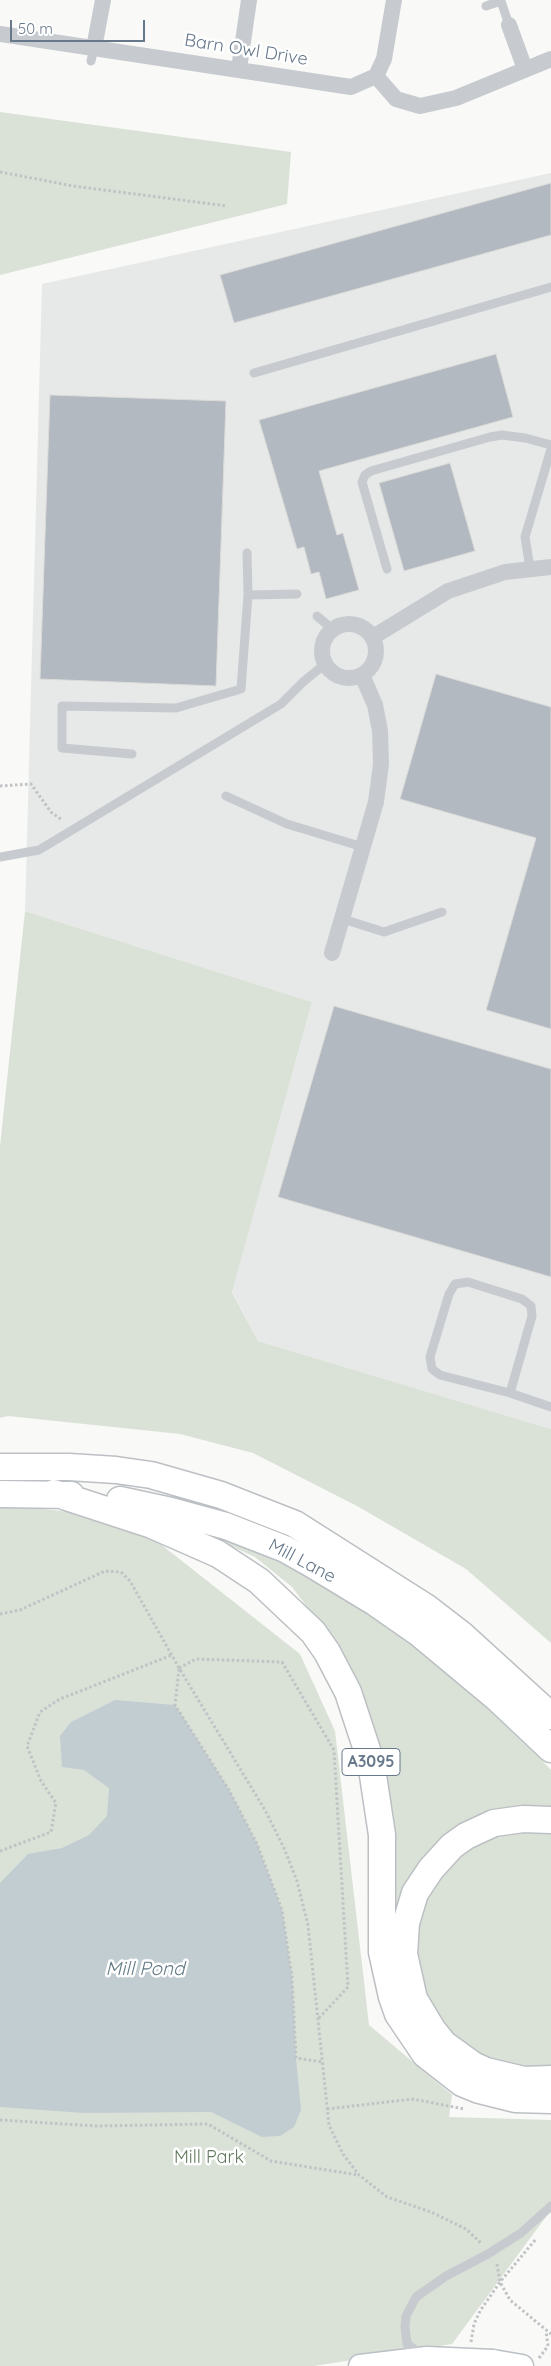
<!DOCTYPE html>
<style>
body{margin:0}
#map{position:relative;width:551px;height:2366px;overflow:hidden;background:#f9f9f7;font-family:Quicksand,sans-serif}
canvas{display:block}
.scale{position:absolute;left:10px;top:20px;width:135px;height:22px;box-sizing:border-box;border:2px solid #66788a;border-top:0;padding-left:6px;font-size:15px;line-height:18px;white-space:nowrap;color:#66788a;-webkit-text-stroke:4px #fff;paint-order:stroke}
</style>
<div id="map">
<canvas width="551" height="2366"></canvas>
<div class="scale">50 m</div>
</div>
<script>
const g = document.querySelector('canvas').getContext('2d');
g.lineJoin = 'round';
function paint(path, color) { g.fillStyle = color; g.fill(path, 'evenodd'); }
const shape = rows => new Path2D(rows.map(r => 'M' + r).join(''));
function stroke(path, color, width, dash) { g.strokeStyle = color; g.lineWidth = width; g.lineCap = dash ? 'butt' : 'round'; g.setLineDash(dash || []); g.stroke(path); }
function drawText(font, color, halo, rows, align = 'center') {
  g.font = font + ' Quicksand,sans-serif'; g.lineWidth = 5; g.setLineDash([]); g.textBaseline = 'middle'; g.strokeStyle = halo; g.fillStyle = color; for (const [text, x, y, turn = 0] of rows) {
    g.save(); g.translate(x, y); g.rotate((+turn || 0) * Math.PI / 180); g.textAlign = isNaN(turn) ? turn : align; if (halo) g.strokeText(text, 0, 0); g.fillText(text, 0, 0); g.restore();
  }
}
paint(shape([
 [551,173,551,1429,258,1341,232,1291,312,1002,25,911,42,284]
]), '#e7e8e8');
paint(shape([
 [0,112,291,152,287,204,0,275],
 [25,911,312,1002,232,1292,258,1341,551,1429,551,1643,466,1569,357,1506,253,1453,180,1434,8,1416,0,1418,0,1146],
 [13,1505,130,1520,300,1654,335,1731,369,2025,452,2095,449,2117,551,2120,551,2210,452,2344,314,2366,0,2366,0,1507],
 [227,1538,296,1566,410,1638,484,1698,551,1770,551,1809,417,1874,405,2004,541,2096,401,2007,384,1768,367,1708,332,1639,292,1587,255,1557,225,1543],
 [551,1826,551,2074,515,2073,447,2037,414,1977,420,1907,457,1854,490,1835]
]), '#dae2d7');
paint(shape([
 [115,1700,175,1705,229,1790,257,1844,282,1910,292,1977,296,2058,301,2110,294,2127,280,2136,262,2137,211,2112,84,2113,0,2107,0,1883,28,1854,62,1848,89,1835,107,1816,109,1788,84,1770,62,1767,60,1736,71,1722]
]), '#c2cdd2');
const building = shape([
 [551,183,551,235,234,323,220,275,551,183],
 [496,354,513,417,319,471,337,535,343,533,359,590,326,599,319,572,311,574,304,547,297,549,259,420,496,354],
 [50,395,226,401,216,686,40,679,50,395],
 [450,463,475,551,404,571,379,483,450,463],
 [436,674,551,707,551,1029,486,1010,536,838,400,799,436,674],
 [334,1006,551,1069,551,1277,278,1197,334,1006]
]);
paint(building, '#b2b9c0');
stroke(building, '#dbdbd9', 1);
const secondary = shape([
 [493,2361,522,2366],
 [360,2366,427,2358]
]);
const primary = shape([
 [0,1467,69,1467,116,1470,151,1475,221,1495,295,1524,427,1608,462,1635,551,1716],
 [54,1493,152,1525,218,1554,259,1581,313,1632,327,1652,348,1692,371,1762,382,1835,382,1952,392,1997,398,2014,425,2054,462,2083,479,2090,515,2099,551,2100],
 [0,1494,71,1495],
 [120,1500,171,1511,226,1526,285,1549,310,1563,376,1603,419,1633,497,1698,551,1749],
 [551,1820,523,1819,494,1823,466,1836,452,1846,431,1869,415,1893,406,1923,404,1954,414,1999,432,2029,444,2044,473,2065,486,2071,524,2080,551,2079]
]);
stroke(secondary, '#bbc0c5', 25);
stroke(primary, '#bcc0c4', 29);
stroke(shape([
 [0,172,73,186,227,206],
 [0,786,31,784,51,812,62,820],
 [0,1614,20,1610,105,1571,121,1572,130,1581,179,1668,265,1810,284,1848,297,1881,308,1925,329,2125,343,2154,359,2175,387,2197,431,2212,466,2229,481,2243],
 [179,1668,196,1659,282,1662,334,1750,348,1987,318,2019],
 [179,1669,175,1705,229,1790,257,1844,282,1910,292,1977,296,2058,322,2062],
 [0,1851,51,1832,56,1803,41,1781,27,1746,40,1712,60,1699,172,1655],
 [327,2109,413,2099,464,2109],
 [0,2120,96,2126,208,2124,271,2161,358,2175],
 [497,2264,500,2282,510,2300,551,2334],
 [471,2342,474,2324,480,2311,500,2282,536,2239],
 [539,2358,548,2346,546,2331]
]), '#c0c3c5', 3, [2.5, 2.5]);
stroke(shape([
 [486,6,501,1,509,25],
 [91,61,94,48],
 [254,373,551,287],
 [247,553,248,595],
 [530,568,525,537,551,449],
 [387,569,362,482,365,475,371,471,490,437,502,435,525,438,551,445],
 [317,616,332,629],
 [132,754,62,748,62,706,176,708,241,689,248,595,297,594],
 [226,796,287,824,363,847],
 [0,857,39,850,281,704,303,682,325,664],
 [343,919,384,932,442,912],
 [510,1393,532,1316,531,1306,522,1299,468,1282,455,1284,449,1294,430,1357,432,1369,440,1375,510,1393,551,1407],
 [422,2355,407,2344,405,2326,406,2316,416,2297,446,2276,488,2254,521,2233,551,2206]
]), '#c7cbcf', 9);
stroke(shape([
 [509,25,525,69],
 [0,34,351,87,376,76,384,59,394,0],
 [94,48,103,0],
 [239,69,249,0],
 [376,76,396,99,420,106,456,98,551,59],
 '322 651a27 27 0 1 1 54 0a27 27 0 1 1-54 0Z',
 [373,637,448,591,505,572,551,567],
 [332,953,376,802,381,764,380,731,375,705,362,675]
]), '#c7cbcf', 16);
stroke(secondary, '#fff', 22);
stroke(primary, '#fff', 26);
const secondaryBridge = shape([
 [427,2358,493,2361]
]);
stroke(secondaryBridge, '#bbc0c5', 25, []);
stroke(secondaryBridge, '#fff', 22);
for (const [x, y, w] of [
 [371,1762,58]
]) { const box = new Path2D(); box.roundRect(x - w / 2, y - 13.5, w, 27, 4); g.fillStyle = '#fff'; g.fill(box); stroke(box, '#66788a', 1); }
drawText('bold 16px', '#66788a', null, [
 ["A3095",371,1762]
]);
drawText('18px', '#66788a', '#fff', [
 ["Barn Owl Drive",246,50,9],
 ["Mill Lane",302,1561,28]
]);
drawText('18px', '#657b61', '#fff', [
 ["Mill Park",209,2158]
]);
drawText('italic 19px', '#627a85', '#fff', [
 ["Mill Pond",145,1969]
]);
</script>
